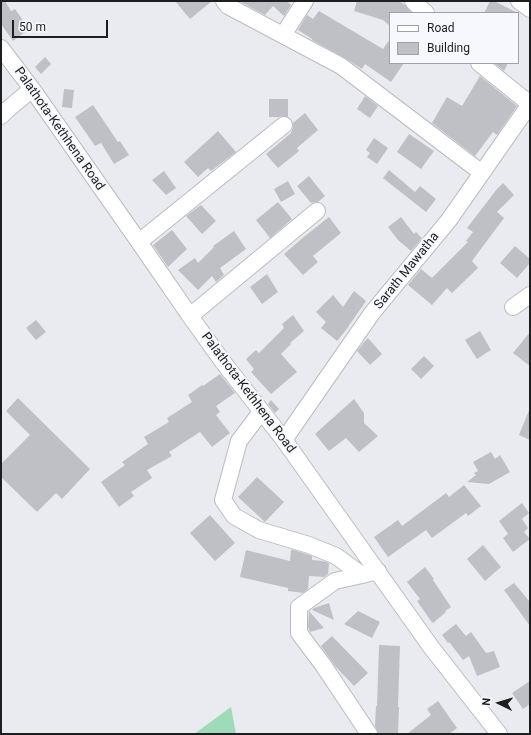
<!DOCTYPE html>
<style>
body{margin:0}
#map{position:relative;width:531px;height:735px;overflow:hidden;background:#eaebf0;font-family:Roboto,sans-serif}
canvas{display:block}
.frame{position:absolute;inset:0;border:2px solid #1d1e1f;pointer-events:none}
.legend{position:absolute;left:389px;top:12px;width:130px;height:52px;box-sizing:border-box;background:#f7f8fe;border:1px solid #a0a1a5;margin:0;padding:5px 7px;list-style:none;font-size:12px;color:#1d1e1f}
.legend li{display:flex;align-items:center;gap:8px;height:20px}
.legend b{width:20px;border:1px solid #a0a1a5}
.north{position:absolute;left:479px;top:683px;width:40px;height:40px;-webkit-text-stroke:3px #f7f8fe;paint-order:stroke;rotate:275deg;font-size:11px;font-weight:700;line-height:16px;text-align:center;color:#1d1e1f}
.north::after{content:'';display:block;margin:auto;width:14px;height:18px;background:#1d1e1f;clip-path:polygon(50% 0,100% 100%,50% 72%,0 100%)}
.scale{position:absolute;left:12px;top:20px;width:96px;height:18px;box-sizing:border-box;border:2px solid #1d1e1f;border-top:0;padding-left:5px;font-size:12px;line-height:14px;white-space:nowrap;color:#1d1e1f;-webkit-text-stroke:3px #f7f8fe;paint-order:stroke}
</style>
<div id="map">
<canvas width="531" height="735"></canvas>
<div class="frame"></div>
<ul class="legend">
<li><b style="height:5px;background:#fff"></b>Road</li>
<li><b style="height:11px;background:#bfc0c5"></b>Building</li>
</ul>
<div class="north">N</div>
<div class="scale">50 m</div>
</div>
<script>
const g = document.querySelector('canvas').getContext('2d');
g.lineJoin = 'round';
function paint(path, color) { g.fillStyle = color; g.fill(path, 'evenodd'); }
const shape = rows => new Path2D(rows.map(r => 'M' + r).join(''));
function stroke(path, color, width, dash) { g.strokeStyle = color; g.lineWidth = width; g.lineCap = dash ? 'butt' : 'round'; g.setLineDash(dash || []); g.stroke(path); }
function drawText(font, color, halo, rows, align = 'center') {
  g.font = font + ' Roboto,sans-serif'; g.lineWidth = 4; g.setLineDash([]); g.textBaseline = 'middle'; g.strokeStyle = halo; g.fillStyle = color; for (const [text, x, y, turn = 0] of rows) {
    g.save(); g.translate(x, y); g.rotate((+turn || 0) * Math.PI / 180); g.textAlign = isNaN(turn) ? turn : align; if (halo) g.strokeText(text, 0, 0); g.fillText(text, 0, 0); g.restore();
  }
}
paint(shape([
 [231,707,236,734,194,734]
]), '#9edcb9');
paint(shape([
 [1,1,5,1,11,11,15,9,29,29,13,41,1,24],
 [175,1,212,1,190,19],
 [239,1,287,1,291,5,284,16,273,6,265,15],
 [357,1,399,1,405,5,412,13,390,13,390,26,383,20,354,11],
 [490,1,494,1,518,13,484,13],
 [319,11,383,49,390,39,390,63,404,63,391,82,365,64,362,69,345,58,312,40,312,39,298,30,307,15,313,19],
 [45,57,51,64,41,74,35,67],
 [494,63,508,63,504,71],
 [480,76,517,106,497,135,493,132,475,156,432,123,447,97,462,106],
 [64,89,74,90,72,108,62,107],
 [365,96,378,106,370,118,357,109],
 [269,99,288,99,288,117,283,116,279,117,269,117],
 [93,105,118,142,120,141,129,155,114,164,101,143,95,146,75,117],
 [305,113,318,130,297,148,299,151,278,168,266,154,291,133,291,132,293,128,293,123],
 [218,131,236,152,211,171,208,168,198,177,184,162],
 [409,134,434,151,421,169,397,152],
 [374,138,388,148,377,164,367,157,370,153,366,150],
 [389,170,415,192,420,186,436,199,426,212,383,178],
 [164,171,176,188,166,195,152,180],
 [309,176,325,196,318,202,315,202,311,203,297,186],
 [288,181,295,194,281,202,274,189],
 [503,183,514,195,497,212,504,218,472,261,478,268,452,293,447,288,432,305,408,285,421,269,432,278,468,242,466,241,473,232,467,228,497,189],
 [278,202,292,219,270,238,256,220],
 [201,205,216,221,202,234,186,216],
 [329,217,341,233,313,256,318,262,303,275,284,254,305,236],
 [401,217,414,234,416,232,422,238,411,251,398,240,388,227],
 [172,230,187,249,168,267,153,245],
 [234,231,246,249,220,268,224,275,216,282,212,276,198,290,178,270,195,258,198,263,214,247,213,246],
 [515,246,530,259,530,263,517,278,500,263],
 [267,274,278,292,262,304,250,287],
 [354,291,366,301,346,330,337,341,321,328,326,322,316,312,333,295,343,307],
 [293,315,304,331,290,343,291,344,281,354,297,372,271,394,251,372,254,369,246,359,256,350,259,353,284,328,282,324],
 [36,320,46,332,36,340,26,328],
 [480,331,491,350,477,359,465,340],
 [530,332,530,366,513,353],
 [368,338,382,354,370,365,357,351,364,342],
 [424,356,434,366,421,379,411,369],
 [220,374,235,393,216,406,220,412,216,415,230,433,212,447,200,432,169,452,172,456,147,470,152,478,131,492,134,496,119,507,101,482,125,465,122,462,148,444,144,437,169,422,167,418,192,402,188,395,202,385,203,386],
 [18,398,90,469,62,499,56,493,37,512,1,477,1,464,30,435,6,411],
 [354,399,364,413,364,423,378,436,359,452,346,438,329,451,315,434],
 [271,400,279,409,275,413,268,404],
 [530,408,530,440,519,435],
 [491,452,495,459,500,455,510,472,489,484,467,482,476,475,474,473,478,471,473,462],
 [257,477,284,502,265,522,238,497],
 [464,485,481,506,468,516,466,513,432,538,426,530,388,557,374,537,398,520,402,526,446,493,449,497],
 [522,503,529,513,522,519,528,528,524,532,530,539,513,552,503,538,508,534,499,521],
 [210,515,235,543,215,561,190,533],
 [483,545,501,567,485,581,467,559],
 [246,550,290,561,291,550,294,550,312,556,312,560,323,561,329,563,328,574,324,577,309,576,308,589,303,593,288,591,288,588,240,577],
 [425,567,434,579,433,580,451,607,445,611,446,612,433,623,431,621,417,601,420,599,407,582],
 [514,583,530,602,530,626,504,590],
 [329,603,334,620,312,610,314,608],
 [309,611,324,628,310,632,308,627],
 [358,611,380,622,372,638,344,624],
 [456,624,466,636,471,632,486,653,494,651,500,667,477,676,469,656,463,660,449,642,448,643,442,635],
 [332,636,368,673,354,686,335,666,321,646],
 [379,645,400,646,398,707,399,707,398,734,378,734,375,726,376,706,377,706],
 [530,681,530,704,523,709,512,693],
 [438,701,457,728,449,734,407,734,431,715,427,709]
]), '#bfc0c5');
const minor = shape([
 [224,1,228,6,341,66,482,173],
 [413,1,426,13],
 [519,1,530,9],
 [283,35,305,1],
 [1,48,32,89,139,242,190,316,223,362,284,440,431,647,499,734],
 [479,63,530,104],
 [1,116,7,110,32,89],
 [139,242,284,125],
 [513,307,530,295],
 [190,316,317,211],
 [261,412,239,441,223,500,234,516,259,530,309,545,336,556,362,575,378,571],
 [284,440,372,313,449,220,530,104],
 [362,575,335,581,299,607,299,633,323,665,369,734]
]);
stroke(minor, '#bbbcc1', 18);
stroke(minor, '#fff', 16);
drawText('13px', '#1d1e1f', '#f7f8fe', [
 ["Palathota-Kethhena Road",59,129,55],
 ["Sarath Mawatha",407,271,-51],
 ["Palathota-Kethhena Road",248,393,53]
]);
</script>
